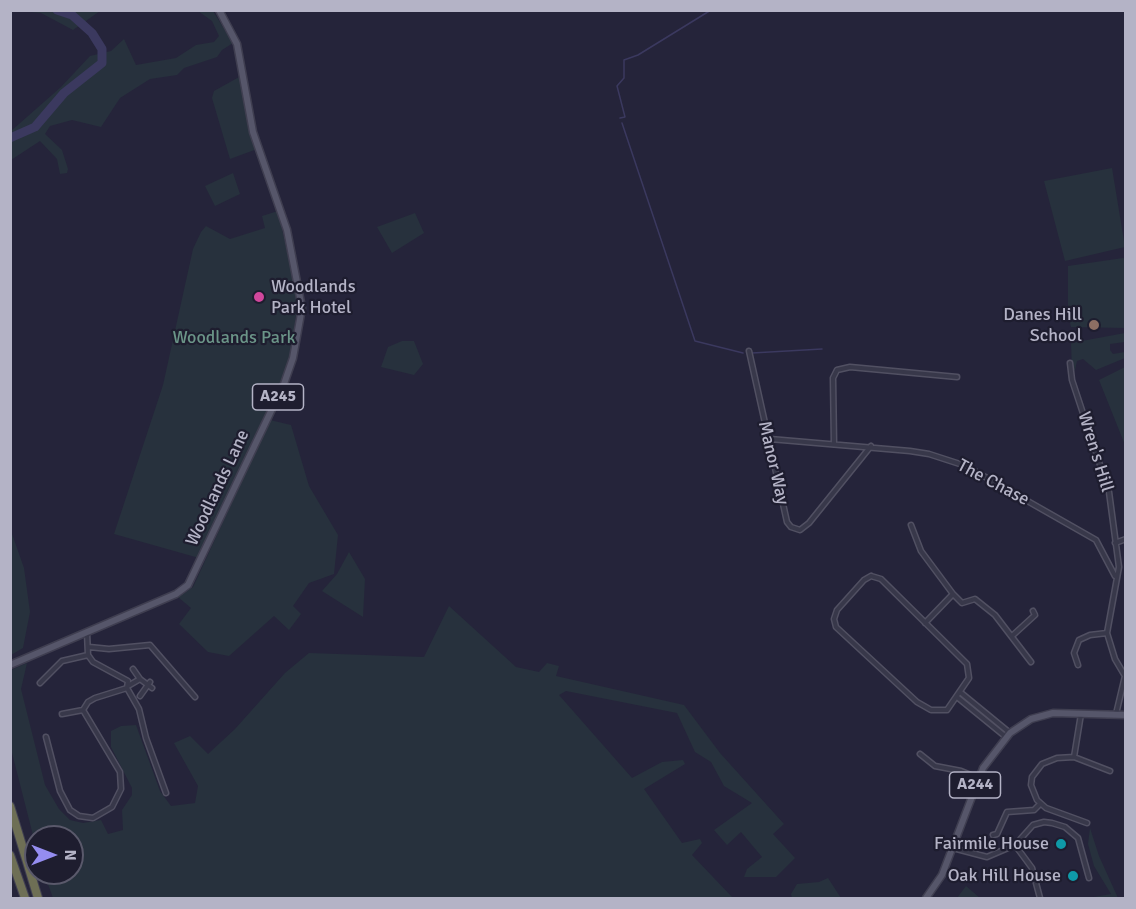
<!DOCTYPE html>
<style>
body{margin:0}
#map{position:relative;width:1136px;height:909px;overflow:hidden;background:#25243a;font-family:Signika,sans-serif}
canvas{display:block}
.frame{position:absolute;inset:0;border:12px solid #b4b3c6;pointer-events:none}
.north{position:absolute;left:24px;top:825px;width:60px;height:60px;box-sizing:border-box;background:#1e1d2f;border:2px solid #5a596b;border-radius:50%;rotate:90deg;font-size:16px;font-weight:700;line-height:24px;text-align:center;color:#b4b3c6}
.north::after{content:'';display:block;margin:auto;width:21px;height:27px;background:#958df0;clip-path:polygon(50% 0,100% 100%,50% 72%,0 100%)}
</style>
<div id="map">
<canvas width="1136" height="909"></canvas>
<div class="frame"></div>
<div class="north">N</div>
</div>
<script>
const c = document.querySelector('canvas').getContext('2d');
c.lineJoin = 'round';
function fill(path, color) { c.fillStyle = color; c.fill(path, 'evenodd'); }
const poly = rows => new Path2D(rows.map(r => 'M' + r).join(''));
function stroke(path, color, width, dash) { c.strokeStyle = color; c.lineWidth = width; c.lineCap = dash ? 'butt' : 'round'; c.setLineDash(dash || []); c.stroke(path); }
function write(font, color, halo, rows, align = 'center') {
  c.font = font + ' Signika,sans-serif'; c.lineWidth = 4.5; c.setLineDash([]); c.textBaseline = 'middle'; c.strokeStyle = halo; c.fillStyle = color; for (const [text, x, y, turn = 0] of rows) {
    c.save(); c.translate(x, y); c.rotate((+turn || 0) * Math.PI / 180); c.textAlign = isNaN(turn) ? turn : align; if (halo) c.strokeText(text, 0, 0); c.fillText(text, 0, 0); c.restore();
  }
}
fill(poly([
 [11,10,100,10,100,11,73,30,41,13],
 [198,11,213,11,233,43,222,50,217,57,184,68,177,75,150,79,120,98,101,127,72,120,50,126,45,134,62,150,68,169,67,173,60,174,57,159,40,141,11,160,11,131,61,87,90,56,111,51,124,39,136,65,176,58,196,45,214,42,219,36,212,21],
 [241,76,257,149,230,159,212,98,214,91],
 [1112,168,1125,247,1065,261,1044,181],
 [233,173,240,194,215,206,205,186],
 [278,211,298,300,291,353,279,388,199,558,114,534,163,385,193,249,201,232,206,226,230,239,265,228,262,216],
 [415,213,424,233,392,253,377,227],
 [1123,258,1126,259,1125,328,1071,327,1068,314,1068,266],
 [1125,333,1125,342,1110,344,1110,350,1113,354,1125,352,1125,358,1096,370,1083,359,1077,361,1075,370,1072,371,1071,343],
 [402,341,414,341,423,364,414,375,381,367,388,347],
 [1125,367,1125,445,1099,380],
 [270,420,291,425,309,486,338,535,334,574,309,583,293,606,301,614,289,630,274,616,229,656,208,652,179,624,191,608,178,597,193,587],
 [11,531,24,568,30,612,23,648,11,655],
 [349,552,365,579,363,617,322,591,337,574],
 [449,606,516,667,539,672,547,663,559,666,556,676,684,705,720,753,784,824,773,834,795,858,776,877,744,877,747,869,762,857,741,832,727,845,714,830,752,803,724,786,711,762,695,752,677,713,566,691,559,695,632,778,662,762,683,760,685,764,644,789,682,843,700,839,702,843,692,855,733,898,53,898,44,873,72,873,72,837,36,837,36,847,11,749,11,670,27,663,21,689,45,785,59,809,70,820,83,823,101,820,108,834,123,830,122,810,132,795,132,788,111,747,111,731,121,726,136,725,160,791,171,806,195,803,198,786,174,743,190,736,208,754,235,729,285,673,309,653,424,657],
 [1090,828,1099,856,1118,898,1088,898,1111,894,1094,866,1088,844],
 [828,878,841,898,792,898,791,894,797,884,819,882],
 [966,886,980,898,957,898]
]), '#27313d');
stroke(poly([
 [620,118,625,117,617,86,624,78,624,60,638,55,711,10],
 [622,123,695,341,743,353],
 [752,353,822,349]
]), '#3b395f', 1.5);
stroke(poly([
 [10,138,35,127,64,93,102,63,102,49,92,33,72,15,57,10]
]), '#3b395f', 9);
const minor = poly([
 [749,351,787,522,791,527,800,530,809,523,871,446],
 [1070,363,1072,380,1109,492,1119,567,1107,633,1115,659,1125,676,1116,714],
 [770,439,910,451,929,454,966,466,1096,540,1115,576],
 [834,444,833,378,837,370,850,367,957,377],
 [911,525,921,551,953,594,925,623],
 [1115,543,1126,539],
 [871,576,881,579,967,664,969,678,947,710,931,710,917,702,836,627,834,619,837,610,864,580,871,576],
 [953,594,962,603,975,599,995,615,1031,662],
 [1012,636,1035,615,1033,611],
 [89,647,109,649,150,645,195,697],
 [1078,665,1074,653,1079,640,1090,635,1107,633],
 [140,679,152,688],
 [40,683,62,661,88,655],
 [128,686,140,679,133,669],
 [127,688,139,709,146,738,166,793],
 [960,692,1010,733],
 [140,696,150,682],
 [957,697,1006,737],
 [62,714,83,710],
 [1081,714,1074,757,1057,758,1042,764,1032,777,1031,785,1037,800,1046,808,1087,823],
 [46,737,60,791,70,810,79,816,93,818,112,807,121,789,120,772,83,710,88,702,95,698,127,688,128,681,93,662,88,655,87,633],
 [920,754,935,766,961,771,978,778],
 [1074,757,1110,771],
 [993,835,997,834,1007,812,1034,810,1040,804],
 [1015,845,1032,868,1040,898],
 [953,848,987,857,1015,845,1033,825,1044,822,1052,823,1065,827,1078,838,1089,878]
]);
const primary = poly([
 [10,665,176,594,188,585,284,384,293,358,302,308,287,230,253,132,237,44,219,10],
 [926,898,942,875,983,768,1010,733,1031,719,1053,713,1126,715]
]);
const motorway = poly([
 [10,806,38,898],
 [10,855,25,898]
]);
stroke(minor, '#515062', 7);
stroke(primary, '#3f3e50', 9);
stroke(motorway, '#414052', 10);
stroke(minor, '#38384a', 4);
stroke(primary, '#56566a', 6);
stroke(motorway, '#6e6f55', 8);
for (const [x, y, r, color] of [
 [259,297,6,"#d1479c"],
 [1094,325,6,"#8d6e63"],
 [1061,844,6,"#0f9aa8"],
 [1073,876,6,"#0f9aa8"]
]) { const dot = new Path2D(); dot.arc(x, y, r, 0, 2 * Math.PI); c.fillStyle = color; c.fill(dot); stroke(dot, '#1e1d2f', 2); }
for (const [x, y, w] of [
 [278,397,51],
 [975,785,51]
]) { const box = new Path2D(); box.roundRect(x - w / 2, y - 13, w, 26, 4.5); c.fillStyle = '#1e1d2f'; c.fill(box); stroke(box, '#b4b3c6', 1.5); }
write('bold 16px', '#b4b3c6', null, [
 ["A245",278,397],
 ["A244",975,785]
]);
write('18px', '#b4b3c6', '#1e1d2f', [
 ["Woodlands",271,287,"left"],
 ["Park Hotel",271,308,"left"],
 ["Danes Hill",1082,315],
 ["School",1082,336],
 ["Fairmile House",1049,844],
 ["Oak Hill House",1061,876]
], 'right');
write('18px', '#6b9588', '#1e1d2f', [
 ["Woodlands Park",234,338]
]);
write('18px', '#b4b3c6', '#1e1d2f', [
 ["Wren's Hill",1095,452,73],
 ["Manor Way",773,463,77],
 ["The Chase",993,483,28],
 ["Woodlands Lane",218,488,-65]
]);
</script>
